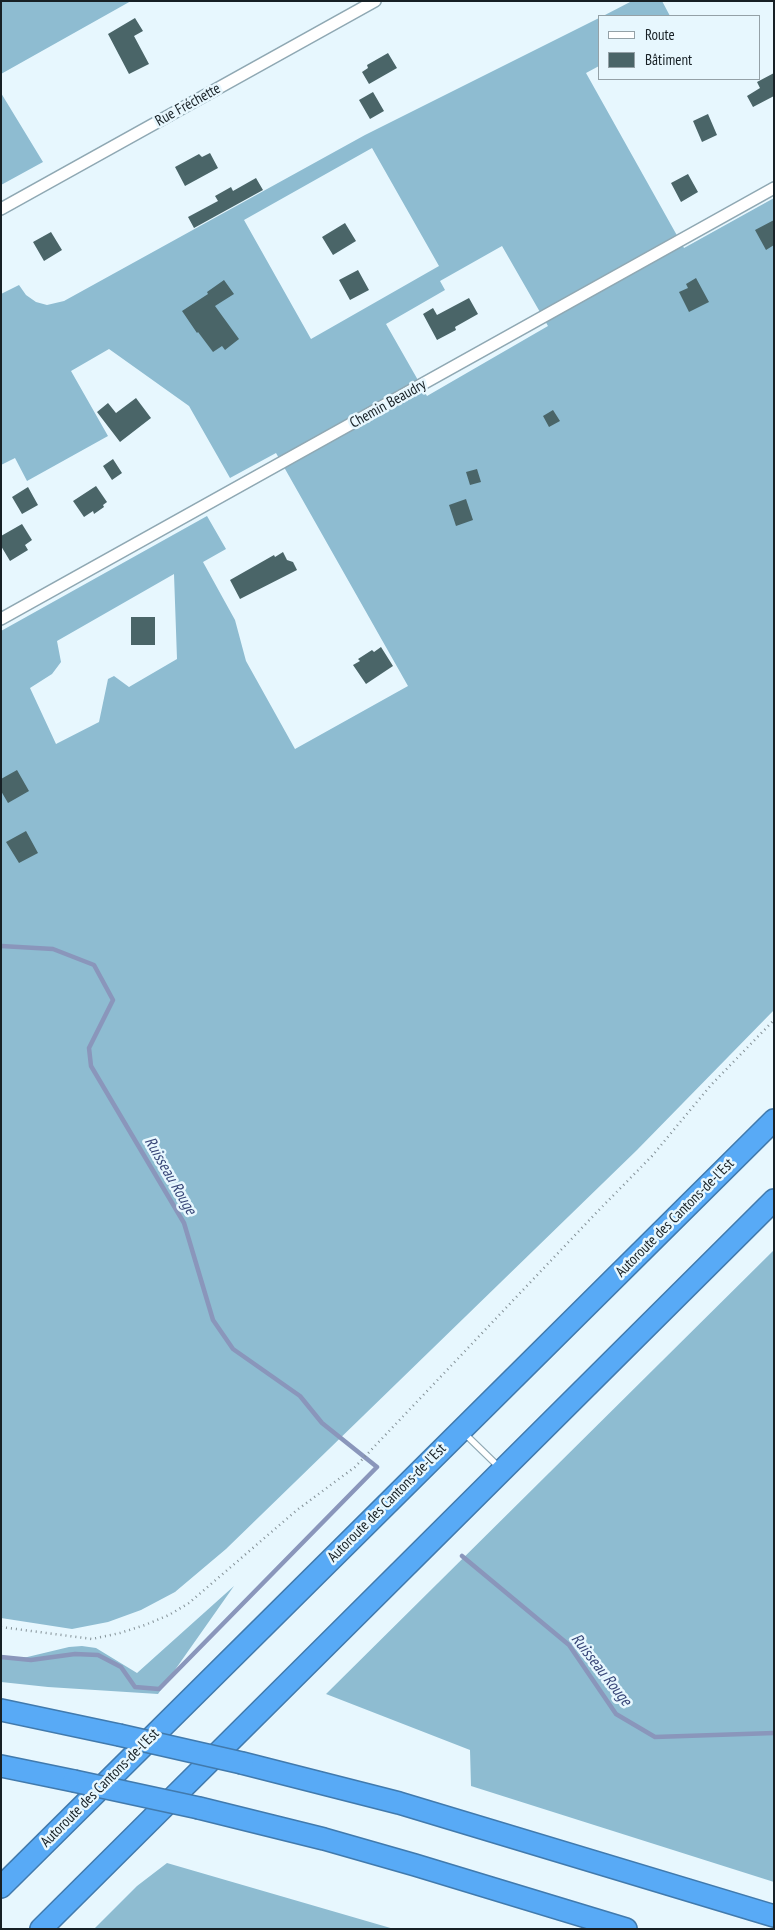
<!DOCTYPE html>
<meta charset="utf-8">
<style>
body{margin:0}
#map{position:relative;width:775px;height:1930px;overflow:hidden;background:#e7f7fe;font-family:"PT Sans Narrow",sans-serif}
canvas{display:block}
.frame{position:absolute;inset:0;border:2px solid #172025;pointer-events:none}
.legend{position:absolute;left:598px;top:15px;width:162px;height:65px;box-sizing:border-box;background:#e7f7fe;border:1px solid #94a1a7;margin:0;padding:6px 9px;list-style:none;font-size:15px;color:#172025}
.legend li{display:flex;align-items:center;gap:10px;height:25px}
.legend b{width:25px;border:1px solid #94a1a7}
</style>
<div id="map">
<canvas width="775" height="1930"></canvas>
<div class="frame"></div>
<ul class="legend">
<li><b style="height:6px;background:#fff"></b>Route</li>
<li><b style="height:14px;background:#4a6568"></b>Bâtiment</li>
</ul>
</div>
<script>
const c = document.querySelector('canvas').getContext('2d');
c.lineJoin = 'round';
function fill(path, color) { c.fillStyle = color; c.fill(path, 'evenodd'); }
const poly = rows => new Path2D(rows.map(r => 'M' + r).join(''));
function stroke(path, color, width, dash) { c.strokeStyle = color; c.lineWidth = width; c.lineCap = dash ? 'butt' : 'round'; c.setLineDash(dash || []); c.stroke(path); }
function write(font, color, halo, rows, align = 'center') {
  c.font = font + ' "PT Sans Narrow",sans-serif'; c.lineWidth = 5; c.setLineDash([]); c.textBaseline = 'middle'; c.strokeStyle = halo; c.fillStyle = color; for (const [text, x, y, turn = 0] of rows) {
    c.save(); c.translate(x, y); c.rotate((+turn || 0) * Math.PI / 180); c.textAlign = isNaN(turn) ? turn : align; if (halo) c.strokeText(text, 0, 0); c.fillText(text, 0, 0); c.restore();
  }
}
fill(poly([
 [1,1,131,1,1,74],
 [632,1,662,1,670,16,603,16],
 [599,18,599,66,586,73,684,248,774,198,774,1010,637,1150,226,1549,175,1592,141,1610,108,1622,72,1629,1,1618,1,631,207,516,226,549,203,562,235,620,246,661,295,749,408,686,276,453,230,478,189,406,109,349,71,371,108,436,27,481,15,458,1,465,1,294,19,285,26,295,36,302,47,305,64,301,365,135],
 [372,148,439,266,311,339,244,220],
 [502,246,548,326,427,396,386,324,445,290,440,281],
 [174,574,177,659,129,687,114,676,108,679,99,722,56,744,30,688,52,674,61,662,57,641],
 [1,93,43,162,1,185],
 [774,1250,774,1882,471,1786,470,1750,326,1694],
 [234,1586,158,1694,48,1687,1,1682,1,1656,19,1659,69,1647,82,1646,96,1648,137,1673],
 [167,1863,394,1929,94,1929,137,1886]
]), '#8ebcd1');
stroke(poly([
 [1,946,53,949,94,965,113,1000,89,1048,91,1066,184,1223,213,1320,233,1349,300,1396,322,1423,377,1467,159,1689,135,1687,121,1667,98,1655,75,1654,31,1660,1,1657],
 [462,1556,569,1645,616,1714,655,1737,774,1733]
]), '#8a96bb', 4.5);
fill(poly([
 [135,18,143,31,134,36,149,64,129,74,108,34],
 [388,53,397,68,369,84,362,72,368,68,367,65],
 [774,73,774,96,753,107,747,96,760,88,757,82],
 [373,92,384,111,370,119,359,100],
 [708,114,717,135,702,142,693,121],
 [210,153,218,168,185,186,175,167,199,154,202,157],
 [688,174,698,192,681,202,671,183],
 [256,178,263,190,194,228,188,217,218,201,215,196,231,187,233,191],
 [774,220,774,245,766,250,755,230],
 [345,223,356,241,333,255,322,237],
 [51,232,62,250,44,261,33,242],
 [358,270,369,290,350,300,339,280],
 [696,278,709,302,689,312,679,292,688,288,686,284],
 [224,280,234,294,215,306,239,339,225,350,222,346,213,352,198,332,197,333,182,311,208,294,207,292],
 [469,298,478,314,455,327,456,330,437,340,423,314,433,308,437,315],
 [136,398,151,418,120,442,97,412,108,403,116,413],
 [553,410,560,421,549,427,543,416],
 [113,459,122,473,112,480,103,466],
 [477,469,481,482,470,485,466,472],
 [96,486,107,502,103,505,104,507,94,514,93,511,84,517,73,501],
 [28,487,38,505,22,514,12,497],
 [466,499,473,520,456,526,449,505],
 [22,524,32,540,25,545,28,550,10,561,1,546,1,536],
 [283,552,287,560,293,562,297,570,240,599,230,580,274,555,275,557],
 [131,617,155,617,155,645,131,645],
 [381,647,393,666,366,684,353,665,360,661,358,659,372,650,374,652],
 [17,770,29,791,8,803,1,791,1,779],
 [26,831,38,853,19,863,6,842]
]), '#4a6568');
const lane = poly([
 [464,1433,499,1467]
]);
const street = poly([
 [1,209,375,1],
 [1,619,774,188]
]);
const highway = poly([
 [1,1710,119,1735],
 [242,1763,399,1803,774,1916],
 [1,1766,74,1781],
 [199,1808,324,1839,415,1865,626,1929],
 [1,1887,774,1120],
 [41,1929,774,1200]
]);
stroke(lane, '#8fa8b3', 8);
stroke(street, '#8fa8b3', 14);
stroke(highway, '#417aad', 24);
stroke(poly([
 [1,1627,92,1639,120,1633,145,1625,169,1615,189,1603,297,1510,355,1467,597,1212,652,1156,711,1085,774,1020]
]), '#839096', 2.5, [1, 4]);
stroke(lane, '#fff', 5.5);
stroke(street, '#fff', 11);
stroke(highway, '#58aaf6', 21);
const highwayBridge = poly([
 [119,1735,242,1763],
 [74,1781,199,1808]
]);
stroke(highwayBridge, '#417aad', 24, []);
stroke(highwayBridge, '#58aaf6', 21);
write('15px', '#172025', '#e7f7fe', [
 ["Rue Fréchette",188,105,-29],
 ["Chemin Beaudry",388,404,-29],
 ["Autoroute des Cantons-de-l'Est",675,1218,-45],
 ["Autoroute des Cantons-de-l'Est",387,1503,-45],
 ["Autoroute des Cantons-de-l'Est",100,1788,-45]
]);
write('italic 16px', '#384678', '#e7f7fe', [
 ["Ruisseau Rouge",170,1176,60],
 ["Ruisseau Rouge",601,1670,52]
]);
</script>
